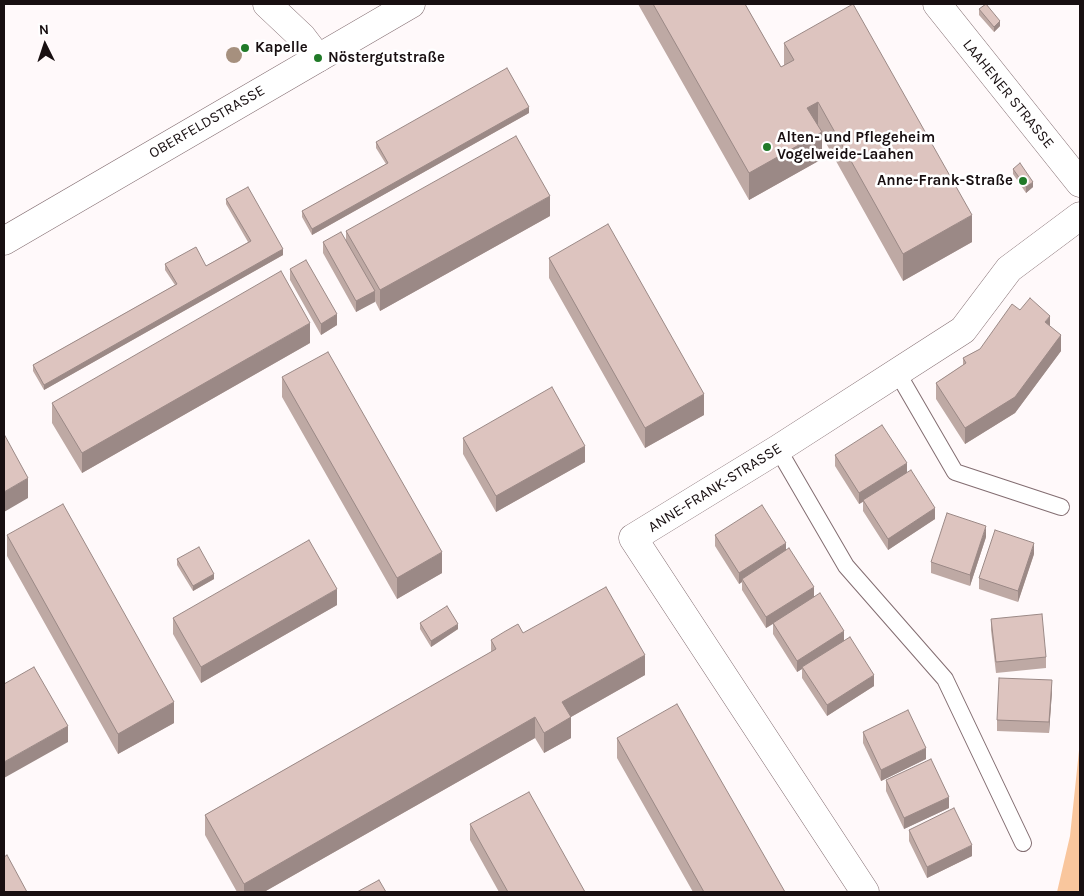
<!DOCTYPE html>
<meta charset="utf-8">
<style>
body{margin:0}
#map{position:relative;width:1084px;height:896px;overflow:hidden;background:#fff9fa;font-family:Karla,sans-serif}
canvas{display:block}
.frame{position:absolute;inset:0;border:5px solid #180f11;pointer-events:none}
.north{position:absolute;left:20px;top:20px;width:50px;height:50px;-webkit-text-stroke:4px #fff;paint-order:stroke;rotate:356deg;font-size:14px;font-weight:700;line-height:20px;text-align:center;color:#180f11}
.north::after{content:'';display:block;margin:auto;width:18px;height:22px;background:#180f11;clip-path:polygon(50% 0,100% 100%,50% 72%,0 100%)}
</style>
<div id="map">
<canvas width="1084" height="896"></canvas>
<div class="frame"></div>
<div class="north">N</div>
</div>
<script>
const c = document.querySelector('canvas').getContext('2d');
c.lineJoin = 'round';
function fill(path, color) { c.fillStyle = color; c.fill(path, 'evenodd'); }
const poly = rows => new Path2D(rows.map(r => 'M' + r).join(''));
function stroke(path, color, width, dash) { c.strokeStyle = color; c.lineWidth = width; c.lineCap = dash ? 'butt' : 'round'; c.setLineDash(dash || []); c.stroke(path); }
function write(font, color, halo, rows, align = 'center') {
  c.font = font + ' Karla,sans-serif'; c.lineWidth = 5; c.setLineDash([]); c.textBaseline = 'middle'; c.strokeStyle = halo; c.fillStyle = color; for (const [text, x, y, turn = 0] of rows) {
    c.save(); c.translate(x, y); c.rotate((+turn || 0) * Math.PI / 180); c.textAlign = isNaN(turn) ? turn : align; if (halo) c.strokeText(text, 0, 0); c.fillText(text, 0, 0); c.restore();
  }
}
fill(poly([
 [1080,741,1080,892,1057,892,1070,836]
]), '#f9c69d');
const lane = poly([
 [897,372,955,472,1061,507],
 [778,449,846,566,945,679,1023,843]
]);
const street = poly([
 [267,4,302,37,318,58],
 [865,892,633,538,778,449,963,330,1009,269,1080,216]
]);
const secondary = poly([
 [937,4,1080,183],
 [4,241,411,4]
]);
stroke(lane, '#836d71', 18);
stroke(street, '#836d71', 29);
stroke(secondary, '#836d71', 29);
stroke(lane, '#fff', 16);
stroke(street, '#fff', 28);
stroke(secondary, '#fff', 28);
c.fillStyle = '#a6907e';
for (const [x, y] of [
 [234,55]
]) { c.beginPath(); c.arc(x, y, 8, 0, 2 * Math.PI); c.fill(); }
fill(poly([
 [638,4,745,4,781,67,784,65,784,43,972,242,903,281,822,136,822,159,749,200],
 [979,9,1000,26,994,32,979,15],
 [529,113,312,235,302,217,302,211,386,164,376,148,376,142],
 [1013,169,1033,187,1026,193,1013,174],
 [226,199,283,255,44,390,33,371,33,365,175,285,165,270,165,264,206,266,248,242,226,204],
 [550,216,380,311,375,301,356,312,323,253,323,242,346,240,346,231],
 [549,258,704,415,645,448,549,278],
 [290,269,337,325,321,335,290,280],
 [1020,310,1050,326,1061,351,1015,413,965,444,936,399,936,383,963,365,963,358,980,349],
 [310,343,82,473,52,423,52,403],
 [282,377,442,573,397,599,282,397],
 [463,438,585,462,496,512,463,454],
 [835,455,907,473,935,519,888,550,863,511,863,502,859,504,835,466],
 [7,535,174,723,118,754,7,556],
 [715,535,786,550,814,597,844,640,874,686,827,716,802,678,802,669,797,672,773,634,773,624,766,628,742,590,742,582,739,584,715,546],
 [986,537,970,586,931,573,931,562],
 [1034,554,1018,602,979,589,979,578],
 [177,559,214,579,193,591,177,565],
 [337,605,201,683,173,634,173,618],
 [991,619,1046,657,1046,668,996,673,991,630],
 [420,623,458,629,431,647,420,629],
 [491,640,645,675,571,717,571,738,544,753,535,738,264,892,237,892,205,835,205,815,491,652],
 [1052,691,1049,733,997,731,997,720],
 [863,732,926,759,881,781,863,743],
 [617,738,785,892,693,892,617,758],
 [886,780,949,808,904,829,886,791],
 [470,824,585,892,499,892,470,840],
 [909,830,972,856,927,878,909,841]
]), '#bea9a4');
fill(poly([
 [1000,21,1000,26,994,32,994,27],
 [818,102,818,129,807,108],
 [529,107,529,113,312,235,312,229],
 [822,132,822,159,749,200,749,173],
 [1033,182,1033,187,1026,193,1026,187],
 [550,196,550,216,380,311,380,290],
 [972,215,972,242,903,281,903,254],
 [283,249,283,255,44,390,44,385],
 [375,291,375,302,356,312,356,301],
 [337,314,337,325,321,335,321,324],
 [1050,316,1050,332,1045,322],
 [310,323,310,343,82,473,82,453],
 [1061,335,1061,351,1015,413,965,444,965,428],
 [704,394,704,415,645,448,645,428],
 [585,446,585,462,496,512,496,496],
 [907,463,907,474,859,504,859,493],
 [28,478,28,498,4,512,4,492],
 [935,508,935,519,888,550,888,539],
 [986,526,986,537,970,586,970,575],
 [786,543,786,554,742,579,742,582,739,584,739,573],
 [1034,543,1034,554,1018,602,1018,591],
 [442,552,442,573,397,599,397,578],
 [214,574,214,579,193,591,193,586],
 [814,587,814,598,766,628,766,617],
 [337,589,337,605,201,683,201,667],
 [458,624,458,629,431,647,431,641],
 [844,631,844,642,802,667,802,669,797,672,797,661],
 [645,655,645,675,562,722,562,702],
 [874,675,874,686,827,716,827,705],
 [1052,680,1052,691,1049,733,1049,722],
 [174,702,174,723,118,754,118,734],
 [535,717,535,738,264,892,244,892,244,884],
 [571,717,571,738,544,753,544,733],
 [68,726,68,742,4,778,4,762],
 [926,748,926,759,881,781,881,770],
 [949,797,949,808,904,829,904,818],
 [972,845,972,856,927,878,927,867]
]), '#9b8986');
const building = poly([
 [653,4,745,4,781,67,794,60,784,43,853,4,972,215,903,254,818,102,807,108,822,132,749,173,653,4],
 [986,4,1000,21,994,27,979,9,986,4],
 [507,68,529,107,312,229,302,211,388,163,376,142,507,68],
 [516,136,550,196,380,290,346,231,516,136],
 [1020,163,1033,182,1026,187,1013,169,1020,163],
 [248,187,283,249,44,385,33,365,177,284,165,264,196,247,206,266,251,241,226,199,248,187],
 [608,224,704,394,645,428,549,258,608,224],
 [341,232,375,291,356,301,323,242,341,232],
 [306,260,337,314,321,324,290,269,306,260],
 [281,271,310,323,82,453,52,403,281,271],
 [1030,298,1050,316,1045,322,1061,335,1015,397,965,428,936,383,966,363,963,358,980,349,1012,304,1020,310,1030,298],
 [328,352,442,552,397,578,282,377,328,352],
 [552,387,585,446,496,496,463,438,552,387],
 [882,425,907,463,859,493,835,455,882,425],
 [4,434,28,478,4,492,4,434],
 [911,470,935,508,888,539,863,500,911,470],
 [63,504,174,702,118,734,7,535,63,504],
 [762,505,786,543,739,573,715,535,762,505],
 [947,513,986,526,970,575,931,562,947,513],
 [995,530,1034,543,1018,591,979,578,995,530],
 [309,540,337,589,201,667,173,618,309,540],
 [199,547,214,574,193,586,177,559,199,547],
 [789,548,814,587,766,617,742,579,789,548],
 [606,587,645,655,562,702,571,717,544,733,535,717,244,884,205,815,496,649,491,640,504,632,518,624,523,633,606,587],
 [820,593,844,631,797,661,773,623,820,593],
 [447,606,458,624,431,641,420,623,447,606],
 [1042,614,1046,657,996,662,991,619,1042,614],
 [850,637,874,675,827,705,802,667,850,637],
 [34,667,68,726,4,762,4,684,34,667],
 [999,678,1052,680,1049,722,997,720,999,678],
 [677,704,785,892,704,892,617,738,677,704],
 [908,710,926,748,881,770,863,732,908,710],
 [931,759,949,797,904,818,886,780,931,759],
 [529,792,585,892,508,892,470,824,529,792],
 [954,808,972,845,927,867,909,830,954,808],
 [7,855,27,892,4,892,4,857,7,855],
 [379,880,386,892,357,892,379,880]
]);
fill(building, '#ddc4bf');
stroke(building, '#9b8986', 1);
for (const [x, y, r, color] of [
 [245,48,5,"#207a28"],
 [318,58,5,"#207a28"],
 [767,147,5,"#207a28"],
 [1023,181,5,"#207a28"]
]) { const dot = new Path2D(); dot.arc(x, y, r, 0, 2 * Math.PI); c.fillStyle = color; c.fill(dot); stroke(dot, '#fff', 2); }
write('bold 15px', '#180f11', '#fff', [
 ["Kapelle",255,48],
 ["Nöstergutstraße",328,58],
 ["Alten- und Pflegeheim",777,138],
 ["Vogelweide-Laahen",777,155],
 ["Anne-Frank-Straße",1013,181,"right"]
], 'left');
write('15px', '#180f11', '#fff', [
 ["LAAHENER STRASSE",1008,94,51],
 ["OBERFELDSTRASSE",207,122,-30],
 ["ANNE-FRANK-STRASSE",715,488,-32]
]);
</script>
